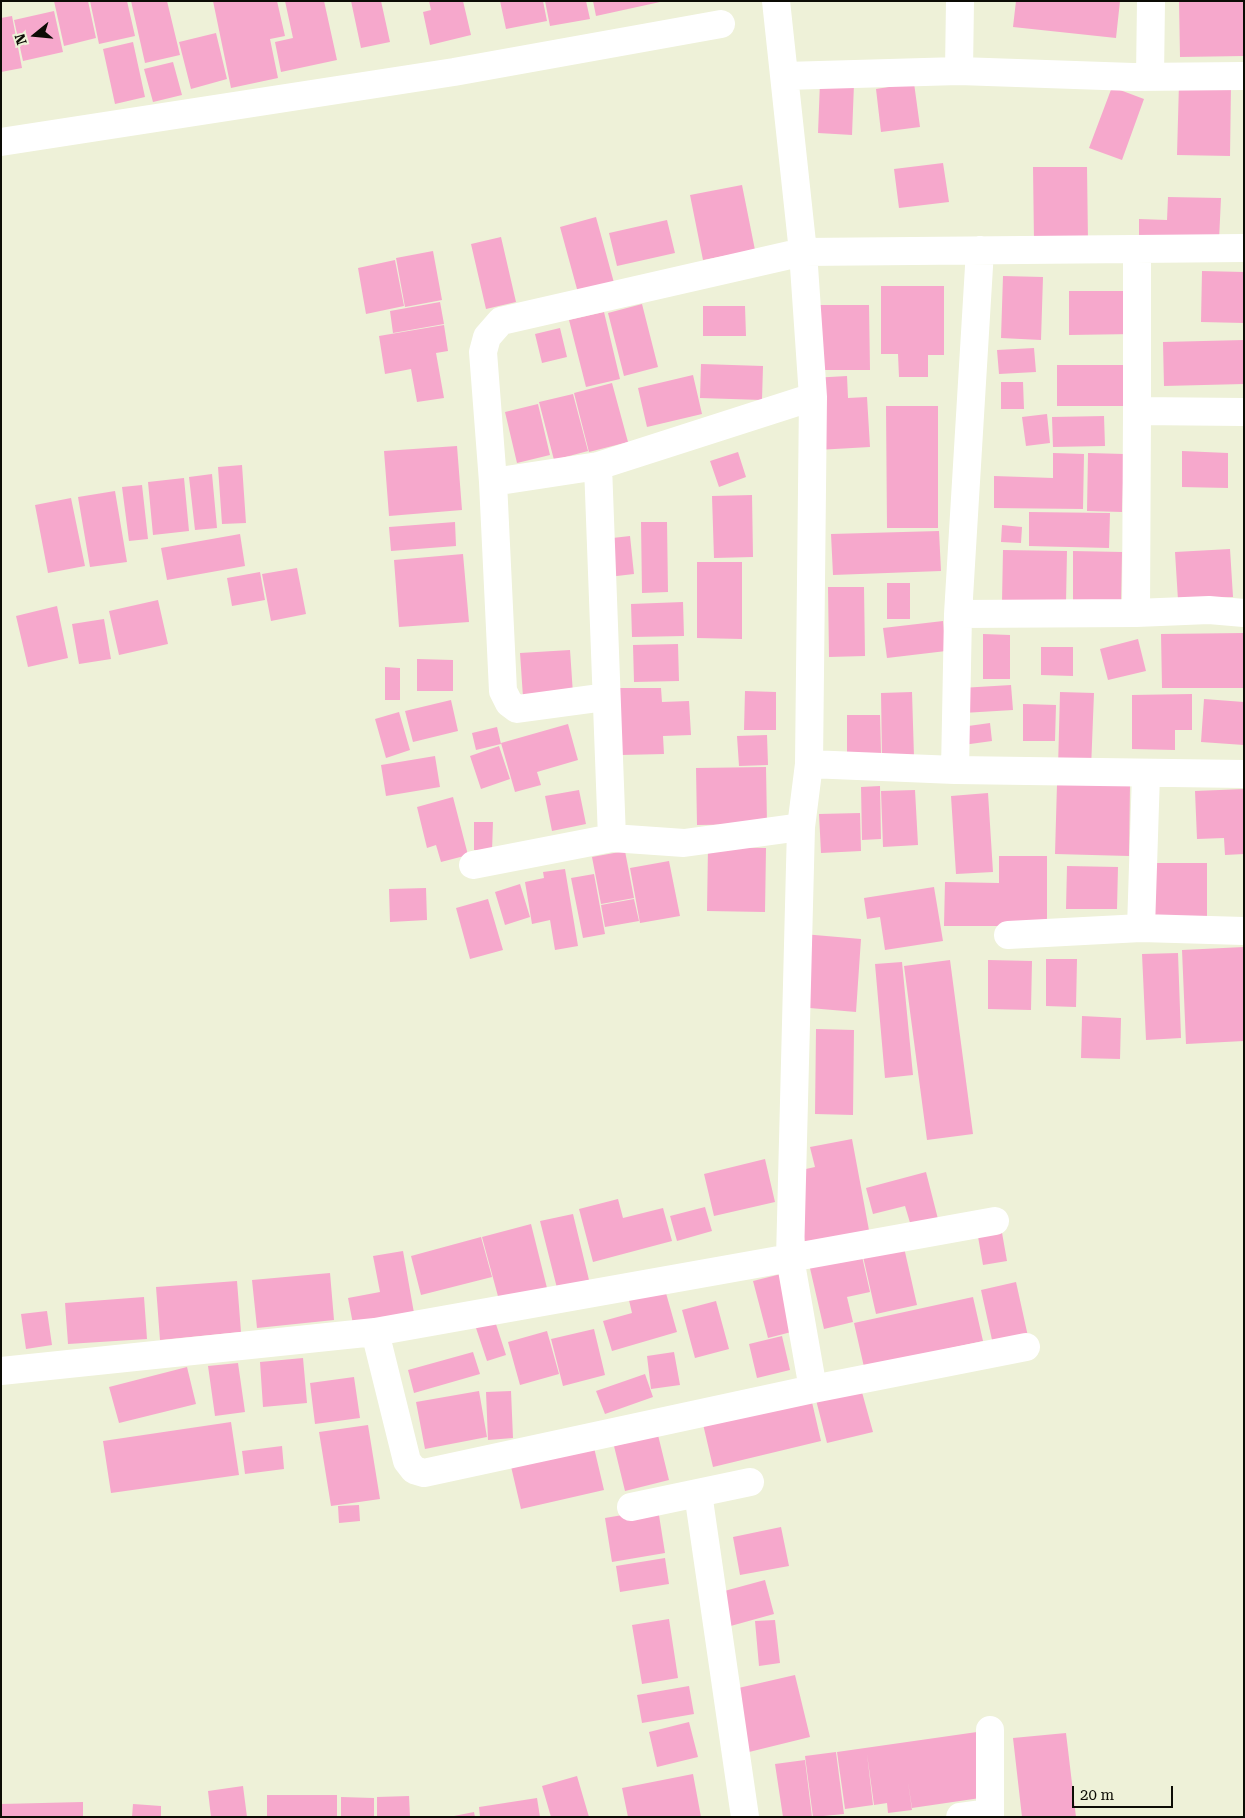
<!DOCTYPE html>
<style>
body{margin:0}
#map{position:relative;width:1245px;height:1818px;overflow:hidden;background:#eef1d8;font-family:"Roboto Serif",serif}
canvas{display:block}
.frame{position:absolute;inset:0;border:2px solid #0c0c05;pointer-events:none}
.north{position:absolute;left:10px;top:10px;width:50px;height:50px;-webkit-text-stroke:4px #eef1d8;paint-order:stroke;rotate:253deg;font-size:14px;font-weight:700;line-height:20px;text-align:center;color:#0c0c05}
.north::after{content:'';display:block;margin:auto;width:18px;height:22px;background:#0c0c05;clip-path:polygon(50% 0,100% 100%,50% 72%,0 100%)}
.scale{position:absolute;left:1072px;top:1786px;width:101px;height:22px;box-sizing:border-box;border:2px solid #0c0c05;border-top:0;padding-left:6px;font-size:15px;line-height:18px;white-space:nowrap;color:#0c0c05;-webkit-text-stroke:4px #eef1d8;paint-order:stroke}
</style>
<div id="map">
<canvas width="1245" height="1818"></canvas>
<div class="frame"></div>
<div class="north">N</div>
<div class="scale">20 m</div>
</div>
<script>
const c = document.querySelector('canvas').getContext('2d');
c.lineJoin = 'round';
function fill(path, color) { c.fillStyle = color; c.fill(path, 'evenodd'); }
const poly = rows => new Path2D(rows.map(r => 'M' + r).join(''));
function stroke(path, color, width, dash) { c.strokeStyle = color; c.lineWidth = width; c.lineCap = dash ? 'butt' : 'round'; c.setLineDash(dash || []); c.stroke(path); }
fill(poly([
 [54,1,88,1,96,38,64,46],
 [90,1,127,1,135,36,99,44],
 [131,1,167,1,180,55,145,63],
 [213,1,277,1,285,36,270,39,278,78,231,88],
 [285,1,324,1,337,60,281,72,275,42,293,38],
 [351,1,381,1,390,42,361,48],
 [429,1,463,1,471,35,430,45,423,12,431,10],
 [500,1,543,1,547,21,506,29],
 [545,1,586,1,590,19,550,26],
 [593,1,660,1,660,2,596,16],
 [1016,1,1120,1,1116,38,1013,27],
 [1179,1,1244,1,1244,56,1180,57],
 [54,11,63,52,23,61,14,20],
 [12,16,22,68,1,72,1,18],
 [216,33,227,79,191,89,179,42],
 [133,42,145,97,115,104,103,49],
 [173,62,182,95,153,102,144,69],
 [820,82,854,84,852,135,818,133],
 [914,83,920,127,881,132,876,89],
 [1179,83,1231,84,1230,156,1177,155],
 [1112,87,1144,99,1122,160,1089,148],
 [943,163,949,202,899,208,894,169],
 [1033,167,1087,167,1088,242,1034,242],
 [742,185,755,250,703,260,690,195],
 [1168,197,1221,198,1219,240,1139,238,1139,219,1167,220],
 [596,217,616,290,580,300,560,227],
 [667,220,675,253,617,266,609,233],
 [501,237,516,302,486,309,471,244],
 [433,251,442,300,405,307,396,258],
 [395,260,404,306,366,314,358,268],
 [1202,271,1244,272,1244,323,1201,322],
 [1003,276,1043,277,1041,340,1001,338],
 [881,286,944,286,944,355,928,355,928,377,899,377,898,354,881,354],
 [1069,291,1135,291,1134,334,1069,335],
 [440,302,444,324,393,333,390,311],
 [642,304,658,367,624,376,608,313],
 [813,305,869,305,870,370,814,370],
 [703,306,745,306,746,336,703,336],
 [604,312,620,379,586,387,569,320],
 [444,325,448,351,436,353,444,398,417,402,411,369,385,374,379,336],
 [560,328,567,357,542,363,535,334],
 [1244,340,1244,384,1164,386,1163,342],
 [1034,348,1036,372,999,374,997,350],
 [701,364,763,366,762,400,700,398],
 [1057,365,1124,365,1124,406,1057,406],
 [693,375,702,414,647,427,638,388],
 [847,376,848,398,867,397,870,447,817,450,812,378],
 [1001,382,1023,382,1024,409,1001,409],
 [612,383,628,442,589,452,574,393],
 [573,394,588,451,554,460,539,402],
 [538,404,550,455,517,463,505,412],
 [886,406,938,406,938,528,887,528],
 [1047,414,1050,443,1026,446,1022,417],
 [1104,416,1105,446,1053,447,1052,417],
 [457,446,462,510,389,516,384,451],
 [1182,451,1228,453,1228,488,1182,487],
 [738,452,746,477,719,487,710,461],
 [1053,453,1084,454,1083,509,994,508,994,476,1053,478],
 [1088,453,1124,454,1122,512,1087,511],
 [242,465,246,523,222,524,218,467],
 [212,474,217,528,195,530,189,477],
 [184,478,189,531,153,535,148,482],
 [142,485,148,539,129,541,122,487],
 [115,491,127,562,90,567,78,497],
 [752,495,753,557,714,558,712,496],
 [71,498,85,566,48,573,35,505],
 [1029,512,1110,513,1109,548,1029,546],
 [455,522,456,546,391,551,389,527],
 [641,522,667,522,668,592,642,593],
 [1002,525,1022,527,1021,543,1001,542],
 [939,531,941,571,833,575,831,534],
 [240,534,245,566,167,580,161,548],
 [630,536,634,574,608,577,604,539],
 [1230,549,1233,597,1178,600,1175,552],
 [1003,550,1067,551,1066,603,1002,602],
 [1073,551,1122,552,1121,602,1073,600],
 [463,554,469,622,399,627,394,560],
 [697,562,742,562,742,639,697,638],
 [297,568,306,614,271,621,262,574],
 [260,572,265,600,232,606,227,578],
 [887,583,910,583,910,619,887,619],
 [828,587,864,587,865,656,829,657],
 [158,600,168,644,119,655,109,611],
 [683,602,684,636,632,637,631,604],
 [57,606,68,658,28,667,16,616],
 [104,619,111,659,79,664,72,624],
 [943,621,946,651,887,658,883,628],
 [1244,633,1244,688,1162,688,1161,634],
 [983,634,1010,635,1010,679,983,679],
 [1138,639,1146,671,1108,680,1100,649],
 [678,644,679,681,634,682,633,645],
 [1041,647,1073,647,1073,676,1041,675],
 [570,650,573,694,523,697,520,653],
 [417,659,453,660,453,691,417,691],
 [385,667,400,668,400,700,385,700],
 [1011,685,1013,710,963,713,961,688],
 [619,688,661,688,662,702,689,701,691,735,663,736,664,754,621,755],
 [745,691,776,692,776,730,744,730],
 [912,692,914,757,882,758,881,693],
 [1060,692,1094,693,1091,769,1058,768],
 [1192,694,1192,730,1175,730,1175,750,1132,749,1132,695],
 [1204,699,1244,702,1244,745,1201,742],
 [451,700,458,731,413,742,405,711],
 [1023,704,1056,705,1055,741,1023,741],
 [399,712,410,750,386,758,375,719],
 [847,715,880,715,881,753,847,754],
 [990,723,992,741,963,745,961,727],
 [568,724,578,760,537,772,541,785,515,792,501,743],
 [497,727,501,744,476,750,472,733],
 [767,735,768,765,739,766,737,736],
 [499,746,510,779,481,789,470,756],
 [435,756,440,787,386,796,381,765],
 [766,767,767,824,697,825,696,768],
 [1057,784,1130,785,1129,856,1055,854],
 [880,786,881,839,862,840,861,787],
 [1244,789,1244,854,1225,855,1224,838,1197,839,1195,791],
 [579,790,586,824,552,831,545,796],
 [915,790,918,845,883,847,881,791],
 [988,793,993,872,956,874,951,796],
 [453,797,468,855,441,862,436,845,427,848,417,807],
 [860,813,861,851,821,853,819,814],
 [474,822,493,822,492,851,474,850],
 [708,847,766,848,765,912,707,911],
 [625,851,634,898,601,904,592,857],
 [999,856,1047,856,1047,926,944,926,945,882,999,883],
 [669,861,680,916,640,923,630,868],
 [1151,863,1207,863,1207,918,1151,918],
 [1067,866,1118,867,1117,909,1066,909],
 [565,869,578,946,555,950,550,920,532,924,525,882,544,878,543,872],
 [594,874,605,934,583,938,571,878],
 [520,884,530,917,505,925,495,892],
 [934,887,943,941,885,950,880,917,867,919,864,898],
 [426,888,427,920,390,922,389,889],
 [488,899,503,950,470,959,456,908],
 [634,899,639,921,605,927,601,905],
 [803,934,861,939,856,1012,798,1007],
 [1244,947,1244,1041,1186,1044,1182,950],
 [1178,953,1181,1038,1146,1040,1142,954],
 [1046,959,1077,959,1076,1007,1046,1006],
 [950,960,973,1134,927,1140,904,966],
 [988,960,1032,961,1031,1010,988,1009],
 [902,962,913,1075,885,1078,875,964],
 [1082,1016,1121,1018,1120,1059,1081,1058],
 [816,1029,854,1030,853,1115,815,1114],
 [852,1139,871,1241,807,1253,792,1172,815,1167,810,1147],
 [765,1159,775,1202,714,1216,704,1174],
 [926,1172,938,1219,911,1226,905,1206,873,1214,866,1188],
 [618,1199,623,1218,663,1208,672,1241,593,1262,579,1209],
 [705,1207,712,1231,677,1241,670,1216],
 [573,1214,589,1280,557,1288,540,1221],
 [531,1224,547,1288,499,1300,482,1237],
 [1001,1227,1007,1261,983,1265,977,1231],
 [481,1237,492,1277,421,1295,411,1256],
 [903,1243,917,1305,876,1314,862,1252],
 [403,1251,414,1313,353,1324,348,1298,380,1292,373,1256],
 [861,1252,870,1292,847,1297,853,1322,824,1329,809,1264],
 [330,1273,334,1320,257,1328,252,1280],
 [785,1273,799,1330,768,1338,753,1281],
 [237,1281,241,1332,160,1340,156,1287],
 [1016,1282,1029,1341,994,1349,981,1290],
 [664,1286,677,1332,612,1351,603,1321,632,1313,628,1296],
 [144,1297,147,1339,68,1344,65,1303],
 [973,1297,983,1341,864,1367,854,1323],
 [716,1301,729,1349,695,1358,682,1310],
 [47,1311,52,1345,26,1349,21,1314],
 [495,1321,506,1355,487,1361,476,1328],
 [594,1329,605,1375,563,1386,551,1339],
 [547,1331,559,1374,520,1385,508,1342],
 [782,1336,790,1370,757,1378,749,1344],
 [473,1352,480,1374,414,1393,408,1370],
 [674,1352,680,1385,651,1389,647,1356],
 [303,1358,307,1403,263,1407,260,1362],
 [238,1363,245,1412,215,1416,208,1366],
 [187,1367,196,1404,119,1423,109,1387],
 [645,1374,653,1397,605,1414,596,1391],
 [354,1377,360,1418,315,1424,310,1383],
 [860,1385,873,1432,827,1443,815,1396],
 [479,1391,487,1437,425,1449,416,1402],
 [511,1391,513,1438,488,1440,486,1392],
 [811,1398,821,1441,713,1467,703,1424],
 [231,1422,239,1475,111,1493,103,1441],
 [368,1425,380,1499,331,1506,319,1432],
 [658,1435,669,1480,625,1491,614,1446],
 [592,1439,604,1490,521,1509,509,1458],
 [282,1446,284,1469,245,1474,242,1451],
 [359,1505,360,1521,339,1523,338,1506],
 [658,1509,665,1553,612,1562,605,1518],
 [781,1527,789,1566,740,1575,733,1537],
 [665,1558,669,1584,620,1592,616,1566],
 [765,1580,774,1614,727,1627,717,1593],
 [669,1619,678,1678,642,1684,632,1625],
 [775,1620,780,1663,759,1666,755,1621],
 [795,1675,810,1737,749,1752,734,1689],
 [689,1686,694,1714,642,1723,637,1695],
 [689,1722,698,1757,657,1767,649,1732],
 [977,1732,987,1797,912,1808,908,1782,912,1810,888,1813,887,1803,874,1805,867,1754,873,1805,845,1809,837,1752],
 [1066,1733,1076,1817,1022,1817,1013,1738],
 [836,1752,844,1814,813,1817,805,1756],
 [805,1760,812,1817,783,1817,775,1764],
 [693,1774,701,1817,628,1817,622,1788],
 [577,1776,589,1817,551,1817,542,1786],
 [243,1786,247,1817,211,1817,208,1791],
 [267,1795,337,1795,337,1817,267,1817],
 [409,1796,410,1817,377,1817,377,1797],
 [341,1797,374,1798,374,1817,341,1817],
 [537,1798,540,1817,480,1817,479,1807],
 [83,1802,83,1817,2,1817,1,1804],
 [133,1804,161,1806,161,1817,132,1817],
 [474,1812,475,1817,454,1817,454,1816]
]), '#f6a8cc');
stroke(poly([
 [959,71,960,1],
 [785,76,959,71,1133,77,1244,76],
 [1150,77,1151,1],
 [1,142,454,72,721,24],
 [1137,249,1137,411,1244,412],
 [598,466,612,838,684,843,801,827],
 [493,482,483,352,487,337,501,321,803,252,1244,248],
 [1136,613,1137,411],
 [958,614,1136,613,1209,610,1244,613],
 [606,697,517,709,509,703,503,691,493,482,598,466,813,397],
 [809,764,955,770,1244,774],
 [955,770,958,614,980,250],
 [473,865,612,838],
 [1141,928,1146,774],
 [1008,935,1141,928,1244,931],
 [375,1332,407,1461,414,1470,424,1473,813,1389,790,1258,995,1221],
 [1,1371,375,1332,790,1258,801,827,809,764,813,397,803,252,776,1],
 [813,1389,1026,1347],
 [698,1493,745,1817],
 [631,1507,750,1482],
 [960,1817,990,1813],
 [990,1817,990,1730]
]), '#fff', 28);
</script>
